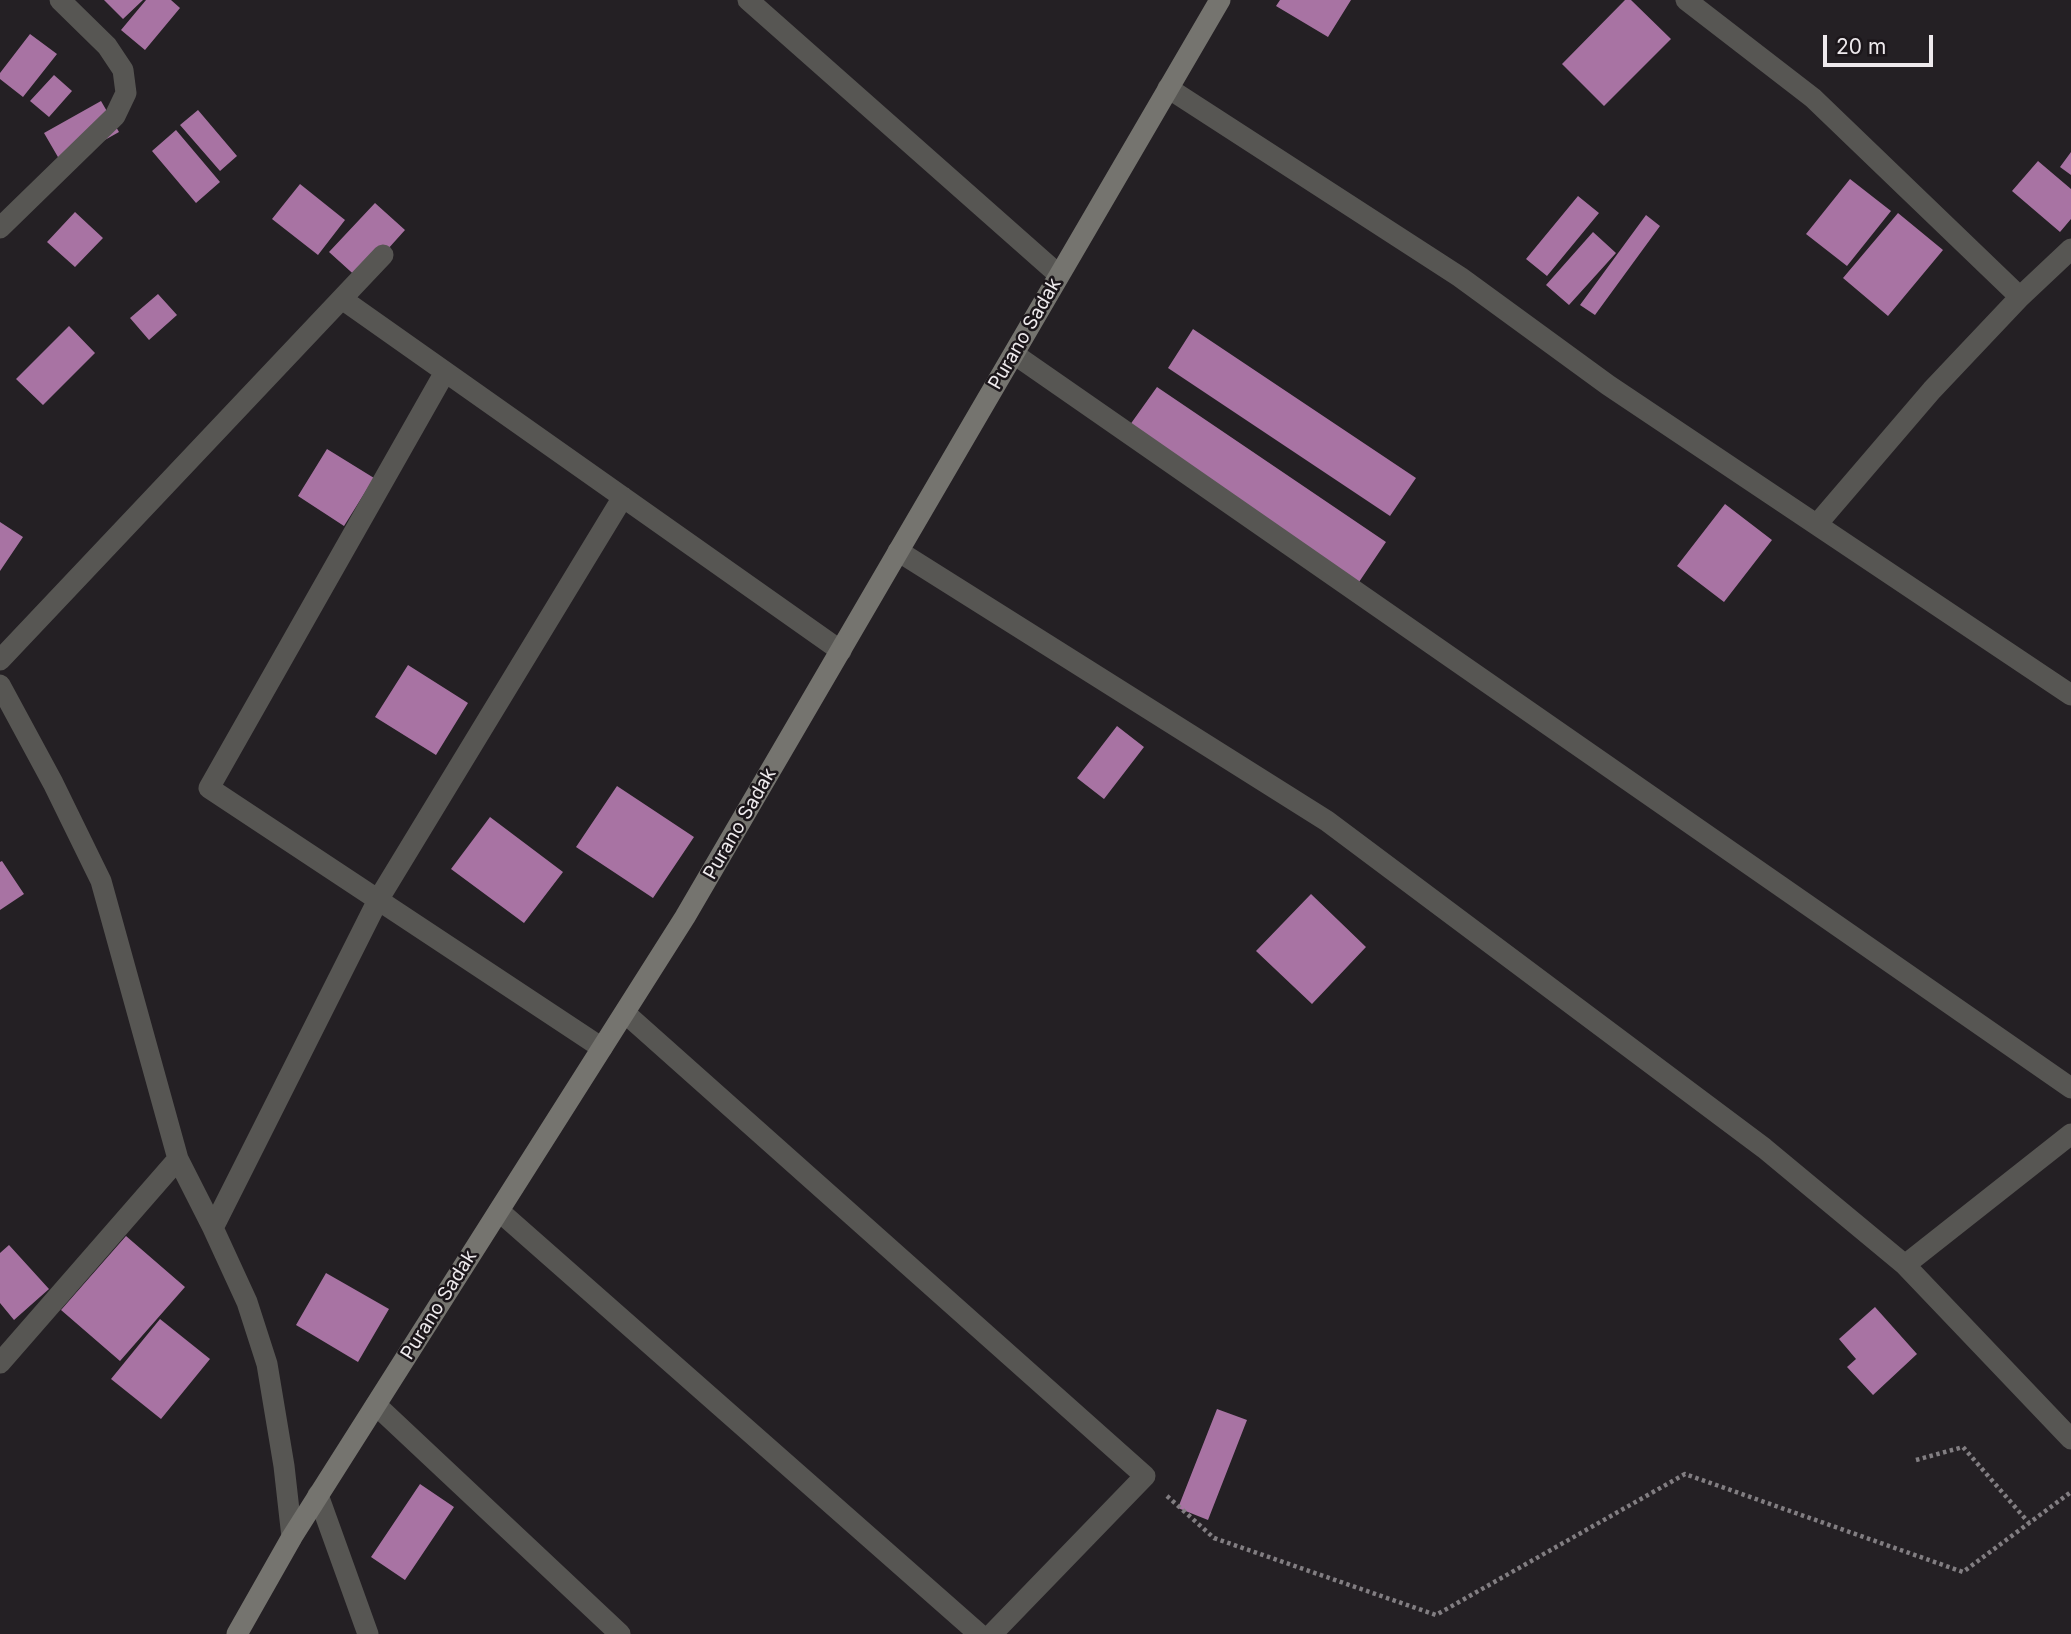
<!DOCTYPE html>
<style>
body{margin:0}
#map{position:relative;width:2071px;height:1634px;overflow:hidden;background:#242024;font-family:Inter,sans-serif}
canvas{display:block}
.scale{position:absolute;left:1823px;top:35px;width:110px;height:32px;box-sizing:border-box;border:4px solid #eeeaed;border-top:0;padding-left:9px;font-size:21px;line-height:24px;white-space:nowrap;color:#eeeaed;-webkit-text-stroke:5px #1b161a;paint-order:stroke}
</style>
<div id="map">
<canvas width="2071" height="1634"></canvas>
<div class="scale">20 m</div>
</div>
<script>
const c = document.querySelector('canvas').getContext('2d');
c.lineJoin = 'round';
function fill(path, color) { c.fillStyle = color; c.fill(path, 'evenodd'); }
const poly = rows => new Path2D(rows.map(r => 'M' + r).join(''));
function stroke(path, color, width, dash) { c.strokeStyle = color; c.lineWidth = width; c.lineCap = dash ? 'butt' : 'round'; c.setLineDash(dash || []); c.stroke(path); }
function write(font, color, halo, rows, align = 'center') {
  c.font = font + ' Inter,sans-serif'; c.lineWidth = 5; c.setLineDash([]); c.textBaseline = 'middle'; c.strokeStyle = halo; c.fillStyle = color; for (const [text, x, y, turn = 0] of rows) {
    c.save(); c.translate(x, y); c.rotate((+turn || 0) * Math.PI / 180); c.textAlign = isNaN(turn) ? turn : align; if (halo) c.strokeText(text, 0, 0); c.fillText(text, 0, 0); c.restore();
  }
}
fill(poly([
 [104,0,143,0,123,19],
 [146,0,171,0,180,8,145,50,121,30],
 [1280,0,1351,0,1328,37,1276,6],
 [1625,0,1631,0,1671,39,1604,106,1562,64],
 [30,34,57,54,23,97,0,79,0,73],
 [54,75,72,91,49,117,30,101],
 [101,101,119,132,62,164,44,133],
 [198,110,237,156,220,171,180,125],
 [176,130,220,182,196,203,152,151],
 [2071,152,2071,175,2060,167],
 [2038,161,2071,189,2071,219,2060,232,2012,191],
 [1850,179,1891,211,1847,266,1806,234],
 [300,184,345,220,318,255,272,219],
 [1578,196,1599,213,1547,276,1526,259],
 [375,203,405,230,360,280,329,252],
 [75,212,103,238,75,267,47,242],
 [1898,213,1943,250,1888,316,1843,278],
 [1646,215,1660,226,1595,315,1580,305],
 [1593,232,1616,253,1569,305,1546,285],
 [158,294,177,315,149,340,130,318],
 [69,326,95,353,43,405,16,379],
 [1193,329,1416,478,1390,516,1168,368],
 [1157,387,1386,542,1357,585,1127,429],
 [327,449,374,478,344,526,298,496],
 [1725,504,1772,540,1724,602,1677,566],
 [0,522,23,537,0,571],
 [408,665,468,703,436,755,375,717],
 [1117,726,1144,747,1104,799,1077,778],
 [617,786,694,837,653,898,576,847],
 [490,817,563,872,524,923,451,869],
 [2,861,24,894,0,910,0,862],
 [1311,894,1366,947,1312,1004,1256,951],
 [126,1236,185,1287,120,1361,61,1310],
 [9,1245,49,1289,14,1320,0,1303,0,1253],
 [326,1273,389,1309,358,1362,296,1325],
 [1875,1307,1917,1354,1873,1395,1847,1367,1856,1359,1839,1339],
 [160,1319,210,1359,161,1419,111,1379],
 [1217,1409,1247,1420,1208,1520,1178,1508],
 [420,1484,454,1507,405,1580,371,1557]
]), '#a873a3');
stroke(poly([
 [1916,1460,1963,1447,2029,1523],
 [1167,1496,1214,1538,1436,1615,1685,1474,1963,1572,2071,1492]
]), '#827e82', 4.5, [3.5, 3.5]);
stroke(poly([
 [748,0,1059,275],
 [1686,0,1813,98,2020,297],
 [1168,88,1460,277,1608,385,2071,695],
 [0,228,115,116,126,93,123,70,107,46,60,0],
 [342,299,841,651],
 [1014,354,2071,1088],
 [445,372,209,788,602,1048],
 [1818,523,1932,390,2020,297,2071,249],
 [898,551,1327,821,1764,1148,1905,1265,2071,1439],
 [0,660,383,255],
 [0,685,53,783,101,881,178,1159,213,1228,247,1302,267,1364,284,1466,292,1537],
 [625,1013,1145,1476,992,1634],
 [499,1211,979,1634],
 [213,1228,378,900,623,497],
 [1905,1265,2071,1134],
 [0,1363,178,1159],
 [376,1405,620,1634],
 [318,1495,368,1634]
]), '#575653', 21);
stroke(poly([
 [237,1634,292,1537,685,917,1220,0]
]), '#75746f', 21);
write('19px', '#eeeaed', '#1b161a', [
 ["Purano Sadak",1025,334,-60],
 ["Purano Sadak",740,824,-60],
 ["Purano Sadak",439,1305,-58]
]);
</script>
